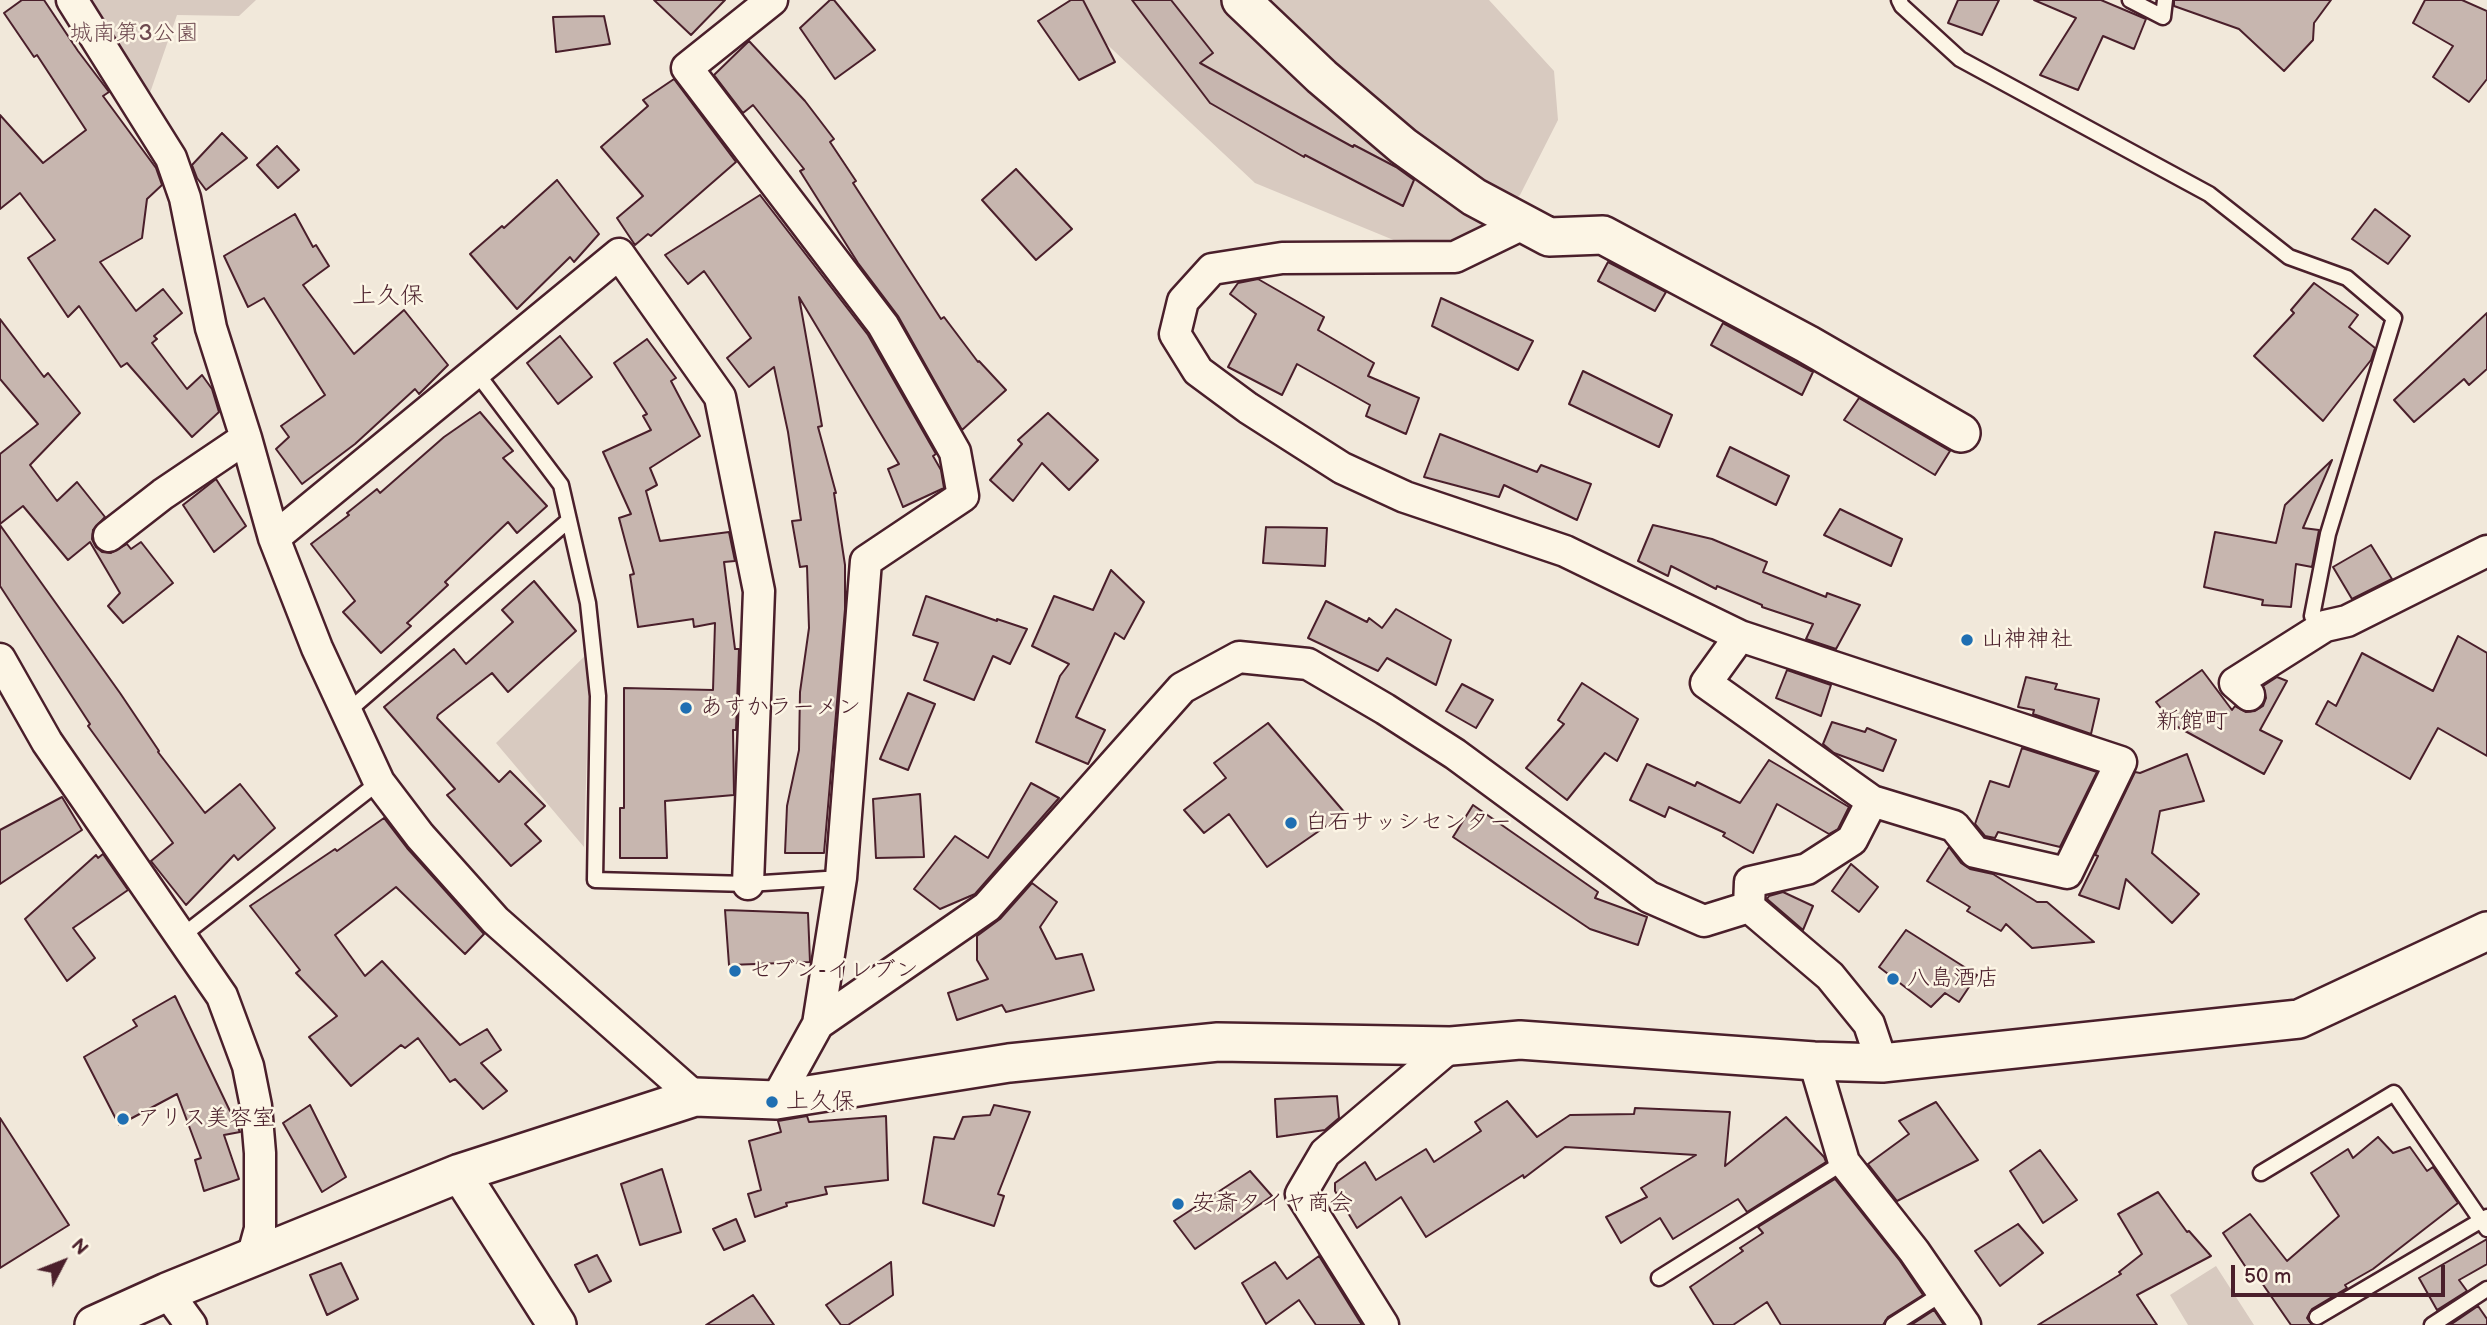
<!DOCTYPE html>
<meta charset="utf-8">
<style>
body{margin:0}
#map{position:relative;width:2487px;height:1325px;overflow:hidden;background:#f1e8da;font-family:"Balsamiq Sans",sans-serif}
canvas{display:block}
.north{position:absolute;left:28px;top:1227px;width:70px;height:70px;-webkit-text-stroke:5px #fcf5e5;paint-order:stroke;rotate:48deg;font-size:19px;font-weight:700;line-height:28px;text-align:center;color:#4a1f2b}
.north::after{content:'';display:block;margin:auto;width:24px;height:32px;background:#4a1f2b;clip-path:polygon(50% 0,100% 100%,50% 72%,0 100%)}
.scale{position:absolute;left:2231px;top:1265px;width:214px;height:32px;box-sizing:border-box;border:4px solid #4a1f2b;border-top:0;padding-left:9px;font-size:21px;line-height:24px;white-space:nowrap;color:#4a1f2b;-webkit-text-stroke:5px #fcf5e5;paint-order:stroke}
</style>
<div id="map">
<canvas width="2487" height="1325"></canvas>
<div class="north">N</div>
<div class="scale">50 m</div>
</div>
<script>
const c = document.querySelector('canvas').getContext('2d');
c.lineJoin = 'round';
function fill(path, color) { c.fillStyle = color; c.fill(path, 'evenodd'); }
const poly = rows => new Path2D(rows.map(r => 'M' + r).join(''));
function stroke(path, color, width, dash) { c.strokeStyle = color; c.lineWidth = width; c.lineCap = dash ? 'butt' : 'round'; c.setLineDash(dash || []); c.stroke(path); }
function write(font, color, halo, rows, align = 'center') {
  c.font = font + ' "Balsamiq Sans","Klee One",sans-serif'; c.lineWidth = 5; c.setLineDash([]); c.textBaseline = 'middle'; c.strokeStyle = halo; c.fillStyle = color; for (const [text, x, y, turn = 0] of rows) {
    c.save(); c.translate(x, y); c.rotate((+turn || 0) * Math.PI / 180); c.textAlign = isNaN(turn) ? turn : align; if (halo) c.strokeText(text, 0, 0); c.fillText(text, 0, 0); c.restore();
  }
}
fill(poly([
 [72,0,256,0,239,16,177,15,143,113],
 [1071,0,1489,0,1554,71,1558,120,1520,195,1447,262,1255,183,1081,20],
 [590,651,584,847,496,743],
 [2216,1266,2254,1325,2188,1325,2170,1295]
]), '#d8cac0');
const building = poly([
 [22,0,44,0,78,51,109,92,103,96,156,168,162,185,147,199,142,238,100,262,136,311,163,289,182,313,154,336,157,339,152,343,187,389,202,375,212,389,219,412,192,437,127,363,121,367,79,306,68,317,28,258,55,240,20,193,0,209,0,115,43,163,86,130,37,55,34,57,4,13,22,0],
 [654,0,725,0,691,35,654,0],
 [830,0,834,0,875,50,835,79,800,28,830,0],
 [1071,0,1083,0,1115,62,1079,80,1038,21,1071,0],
 [1132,0,1171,0,1213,53,1200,63,1353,147,1354,145,1396,167,1414,180,1403,206,1305,155,1304,157,1210,103,1132,0],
 [1958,0,1999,0,1982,35,1948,23,1958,0],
 [2034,0,2101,0,2146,19,2134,49,2103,36,2078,90,2040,75,2076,18,2034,0],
 [2174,0,2331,0,2314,23,2313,40,2284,71,2239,29,2174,6,2174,0],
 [2425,0,2462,0,2487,11,2487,79,2469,102,2433,77,2453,46,2413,23,2425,0],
 [604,16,610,44,556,52,553,17,604,16],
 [749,41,805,101,834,139,830,142,856,181,853,183,941,319,944,317,978,362,979,361,1006,390,962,430,898,316,858,263,800,171,804,169,753,105,743,113,714,75,749,41],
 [674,79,736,162,651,236,648,234,635,245,617,218,643,196,601,147,648,106,643,100,674,79],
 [222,133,247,158,206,190,197,178,192,165,222,133],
 [277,146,299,170,278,188,257,165,277,146],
 [1016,169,1072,229,1036,260,982,200,1016,169],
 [557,180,599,234,574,262,570,257,517,309,470,254,502,226,504,228,557,180],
 [760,195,868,335,936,454,933,456,941,470,944,488,903,507,888,469,899,464,799,297,822,426,818,427,836,493,834,493,845,565,845,609,824,853,785,853,787,806,799,750,800,692,809,628,807,566,800,567,792,521,801,520,788,432,774,367,749,387,727,358,751,338,704,271,688,284,665,255,760,195],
 [2375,209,2410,236,2388,264,2352,239,2375,209],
 [295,214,313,247,316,245,329,266,303,285,354,354,404,310,448,365,419,394,415,389,355,444,302,484,276,449,289,437,281,426,325,395,264,298,248,307,224,256,295,214],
 [1608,262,1666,292,1655,311,1598,281,1608,262],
 [1258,279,1324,317,1318,330,1374,363,1368,376,1419,398,1406,434,1366,416,1370,405,1297,364,1282,395,1228,367,1256,314,1230,294,1238,283,1258,279],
 [2314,283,2358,315,2349,327,2375,348,2371,360,2323,421,2254,356,2294,313,2291,310,2314,283],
 [1441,298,1533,341,1518,370,1432,326,1441,298],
 [2487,313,2487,369,2469,385,2464,379,2414,422,2394,400,2487,313],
 [0,319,44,377,48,373,80,413,30,465,57,501,77,482,105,517,93,530,92,539,96,547,102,552,111,553,127,544,131,549,141,542,173,583,123,623,108,606,120,593,90,542,68,560,23,506,0,524,0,454,38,424,0,379,0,319],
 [1723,323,1813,372,1802,395,1711,345,1723,323],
 [560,336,592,377,558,404,527,363,560,336],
 [647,339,676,378,671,381,700,436,650,468,657,485,646,491,660,541,729,532,735,561,724,562,735,649,739,649,736,730,733,730,734,795,665,801,667,858,620,858,620,808,624,808,624,688,713,690,715,623,694,627,693,619,638,627,630,575,634,574,619,518,631,514,603,452,651,430,643,416,647,414,614,363,647,339],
 [1583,371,1672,415,1659,447,1569,404,1583,371],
 [1859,398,1950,451,1935,475,1844,420,1859,398],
 [480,412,513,451,503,458,547,506,517,533,508,522,445,582,448,585,407,623,411,626,381,653,343,612,355,601,311,544,349,515,347,513,377,489,380,493,444,437,480,412],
 [1048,413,1098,460,1069,490,1042,463,1013,501,990,480,1022,444,1018,440,1048,413],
 [1440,434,1537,472,1541,465,1591,484,1577,520,1504,485,1499,497,1424,477,1440,434],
 [1730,447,1789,476,1776,505,1717,476,1730,447],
 [2332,460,2303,528,2319,530,2312,567,2296,564,2291,607,2262,605,2263,600,2204,587,2215,532,2276,543,2285,505,2332,460],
 [216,479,246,526,214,552,183,505,216,479],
 [1840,509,1902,539,1891,566,1824,535,1840,509],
 [0,525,120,693,159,751,158,752,205,813,240,784,275,828,238,860,234,855,186,905,151,861,173,843,88,726,90,724,0,586,0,525],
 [1653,525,1712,539,1767,562,1763,572,1826,597,1827,593,1860,605,1836,649,1806,639,1813,624,1762,607,1762,605,1717,586,1716,589,1671,566,1668,576,1638,561,1653,525],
 [1266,527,1327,528,1325,566,1263,563,1266,527],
 [2371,545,2392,579,2352,599,2333,567,2371,545],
 [1111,570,1144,602,1124,639,1115,633,1076,717,1105,730,1088,764,1036,742,1060,676,1069,664,1032,646,1054,596,1093,610,1111,570],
 [534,581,576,631,508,692,492,673,438,715,437,718,499,782,510,771,545,806,525,824,541,841,511,866,447,795,455,789,384,707,454,649,466,664,513,622,502,610,534,581],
 [926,596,997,621,997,619,1027,629,1010,664,993,656,974,700,924,680,938,643,913,635,926,596],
 [1326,601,1367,622,1369,618,1382,628,1396,609,1451,640,1436,685,1387,658,1378,671,1308,638,1326,601],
 [2458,636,2487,653,2487,756,2438,728,2410,779,2316,724,2328,701,2336,706,2362,653,2433,691,2458,636],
 [1787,670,1831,685,1821,716,1776,698,1787,670],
 [2202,670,2232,710,2235,706,2246,712,2255,711,2263,706,2266,698,2263,686,2277,677,2287,681,2260,730,2282,741,2264,774,2174,725,2156,702,2202,670],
 [2026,677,2057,684,2055,689,2099,699,2091,734,2033,714,2034,710,2018,707,2026,677],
 [1582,683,1638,719,1617,761,1605,753,1567,800,1526,768,1564,724,1558,720,1582,683],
 [1462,684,1493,700,1476,728,1446,711,1462,684],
 [908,693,935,704,908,770,880,759,908,693],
 [1832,722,1865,732,1867,728,1896,740,1883,771,1834,753,1823,744,1832,722],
 [1268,723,1345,813,1267,867,1229,814,1204,833,1184,810,1226,778,1214,763,1268,723],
 [2022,748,2097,772,2060,847,1998,832,1995,838,1985,836,1975,824,1990,781,2009,787,2022,748],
 [2187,754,2204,801,2160,811,2152,853,2199,894,2172,923,2126,879,2119,909,2079,895,2098,856,2095,855,2135,772,2140,773,2187,754],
 [1769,760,1849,807,1838,829,1829,834,1777,804,1753,853,1723,836,1725,833,1669,807,1665,817,1630,800,1647,764,1695,786,1697,782,1740,803,1769,760],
 [1031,783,1059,798,975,894,940,909,914,889,955,836,988,858,1031,783],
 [920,794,924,857,876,858,873,799,920,794],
 [62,797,82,830,0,884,0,830,62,797],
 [1473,805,1598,892,1595,898,1647,917,1638,945,1590,929,1453,837,1473,805],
 [384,818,407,848,484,934,465,954,396,887,335,935,365,976,382,961,460,1045,487,1029,501,1050,481,1063,507,1091,483,1109,455,1079,450,1082,418,1038,405,1048,401,1045,351,1086,309,1037,337,1016,296,973,300,970,250,906,335,849,337,851,384,818],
 [1949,847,1961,863,1970,869,1993,874,2037,902,2047,902,2094,942,2032,948,2006,924,2001,931,1967,911,1970,907,1927,881,1949,847],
 [103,854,128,890,73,928,95,958,67,981,25,919,96,855,98,858,103,854],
 [1851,864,1878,887,1859,912,1832,891,1851,864],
 [1032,883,1057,902,1040,927,1056,959,1082,954,1094,990,1006,1012,1002,1005,957,1020,948,993,988,979,977,960,977,936,1000,919,1032,883],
 [1783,892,1813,906,1803,930,1767,899,1769,896,1783,892],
 [725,910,808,913,810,962,729,965,725,910],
 [1906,930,1977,975,1959,1002,1945,993,1931,1007,1879,967,1906,930],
 [175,996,240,1132,224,1135,239,1179,204,1191,195,1160,201,1158,177,1094,119,1125,84,1057,137,1026,133,1020,175,996],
 [1337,1096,1339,1118,1325,1130,1277,1137,1275,1099,1337,1096],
 [1507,1101,1537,1137,1570,1115,1634,1114,1635,1108,1730,1112,1725,1166,1786,1117,1824,1157,1826,1162,1747,1212,1738,1199,1673,1239,1660,1218,1621,1243,1606,1217,1647,1197,1641,1188,1696,1155,1565,1147,1524,1178,1523,1175,1426,1237,1401,1197,1357,1228,1335,1191,1335,1183,1365,1162,1376,1180,1426,1149,1434,1162,1481,1131,1475,1122,1507,1101],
 [1936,1102,1978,1160,1897,1201,1868,1164,1909,1134,1899,1121,1936,1102],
 [310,1105,346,1177,322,1192,283,1123,310,1105],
 [994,1105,1030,1112,998,1194,1004,1196,994,1226,923,1203,934,1137,954,1139,963,1117,990,1115,994,1105],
 [807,1116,809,1122,886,1116,888,1180,825,1187,827,1194,786,1203,787,1206,755,1217,748,1194,761,1190,749,1141,781,1132,778,1121,807,1116],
 [0,1118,69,1225,0,1268,0,1118],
 [2378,1137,2393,1153,2410,1147,2427,1171,2433,1167,2458,1203,2373,1269,2345,1285,2347,1288,2312,1309,2307,1318,2312,1325,2291,1325,2253,1270,2249,1272,2223,1233,2250,1214,2287,1261,2339,1216,2311,1173,2348,1149,2353,1158,2378,1137],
 [2040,1150,2077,1200,2043,1223,2010,1171,2040,1150],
 [662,1169,681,1232,640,1245,621,1184,662,1169],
 [1250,1171,1272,1196,1195,1249,1174,1221,1250,1171],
 [1835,1179,1900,1261,1923,1295,1888,1317,1883,1325,1781,1325,1767,1302,1733,1325,1714,1325,1690,1287,1743,1251,1740,1248,1763,1233,1758,1227,1835,1179],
 [2158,1192,2187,1232,2189,1231,2211,1256,2137,1295,2157,1325,2038,1325,2121,1274,2119,1272,2142,1254,2118,1214,2158,1192],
 [736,1219,745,1241,724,1250,713,1229,736,1219],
 [2018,1224,2043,1253,2000,1286,1975,1251,2018,1224],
 [2487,1239,2487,1264,2459,1280,2467,1291,2437,1310,2419,1278,2487,1239],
 [597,1255,611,1281,589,1292,575,1265,597,1255],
 [1319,1256,1362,1325,1316,1325,1299,1300,1266,1324,1242,1283,1275,1262,1287,1279,1319,1256],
 [891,1262,893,1295,848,1325,841,1325,826,1305,891,1262],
 [341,1263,358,1299,327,1315,310,1275,341,1263],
 [753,1295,774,1325,706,1325,753,1295],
 [2478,1306,2487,1319,2487,1325,2450,1325,2478,1306],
 [1934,1310,1944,1325,1911,1325,1934,1310]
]);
fill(building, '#c7b6af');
stroke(building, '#4a1f2b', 2);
const service = poly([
 [1899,0,1902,6,1960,59,2209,194,2289,257,2347,278,2394,318,2328,534,2312,616,2325,626],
 [2130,0,2163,17,2165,0],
 [476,372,561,485,588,603,598,696,595,880,748,884,841,878],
 [347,712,569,520],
 [182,936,379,782],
 [2261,1173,2394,1093,2487,1229],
 [1659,1278,1844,1162],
 [2317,1317,2487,1217],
 [1893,1325,1943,1293],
 [2432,1325,2487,1289]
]);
const minor = poly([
 [72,0,171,158,185,198,211,328,246,438],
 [772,0,687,68,883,325,955,452,963,496,866,561,841,878,818,1024,776,1100],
 [1523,224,1455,257,1282,258,1212,269,1183,301,1175,334,1198,371,1248,408,1342,468,1405,497,1565,551,1740,636,2121,762,2067,873,1975,852,1954,826,1872,801],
 [109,536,163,494,246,438,274,538,317,648,379,782,420,836,495,920,695,1097],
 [274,538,619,254,720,397,759,591,748,884],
 [1740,636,1706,683,1872,801,1852,840,1807,869,1750,882,1749,907],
 [0,659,47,742,222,996,248,1066,256,1106,260,1153,260,1229,252,1258],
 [2249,695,2235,683,2325,626,2347,621,2487,551],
 [1749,907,1830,976,1869,1024,1882,1063],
 [818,1024,987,907,1182,688,1239,657,1308,664,1385,709,1455,754,1649,897,1704,921,1749,907],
 [1814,1061,1844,1162,1914,1251,1965,1325],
 [167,1292,191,1325],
 [1383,1325,1301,1194,1325,1153,1451,1046]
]);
const tertiary = poly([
 [1241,0,1322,77,1403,146,1474,197,1549,237,1603,235,1807,344,1961,433],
 [460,1173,557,1325],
 [94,1325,167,1292,460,1173,695,1097,776,1100,1009,1063,1218,1042,1451,1046,1520,1040,1814,1061,1882,1063,2299,1019,2487,931]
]);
stroke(service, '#4a1f2b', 19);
stroke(minor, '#4a1f2b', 35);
stroke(tertiary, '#4a1f2b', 42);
stroke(service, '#fcf5e5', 14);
stroke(minor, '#fcf5e5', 30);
stroke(tertiary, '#fcf5e5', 37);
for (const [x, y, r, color] of [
 [1967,640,7,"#1f6fb2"],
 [686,708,7,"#1f6fb2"],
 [1291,823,7,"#1f6fb2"],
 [735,971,7,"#1f6fb2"],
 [1893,979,7,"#1f6fb2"],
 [772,1102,7,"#1f6fb2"],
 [123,1119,7,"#1f6fb2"],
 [1178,1204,7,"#1f6fb2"]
]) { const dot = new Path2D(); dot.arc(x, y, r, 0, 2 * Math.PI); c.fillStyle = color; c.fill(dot); stroke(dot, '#fcf5e5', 2.5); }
write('23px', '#6e4a50', '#fcf5e5', [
 ["城南第3公園",134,34]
]);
write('23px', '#4a1f2b', '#fcf5e5', [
 ["山神神社",1981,640],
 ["あすかラーメン",700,708],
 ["白石サッシセンター",1305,823],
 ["セブン-イレブン",749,971],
 ["八島酒店",1907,979],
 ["上久保",786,1102],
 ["アリス美容室",137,1119],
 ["安斎タイヤ商会",1192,1204]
], 'left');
write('24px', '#4a1f2b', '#fcf5e5', [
 ["上久保",388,297],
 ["新館町",2192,722]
]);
</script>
